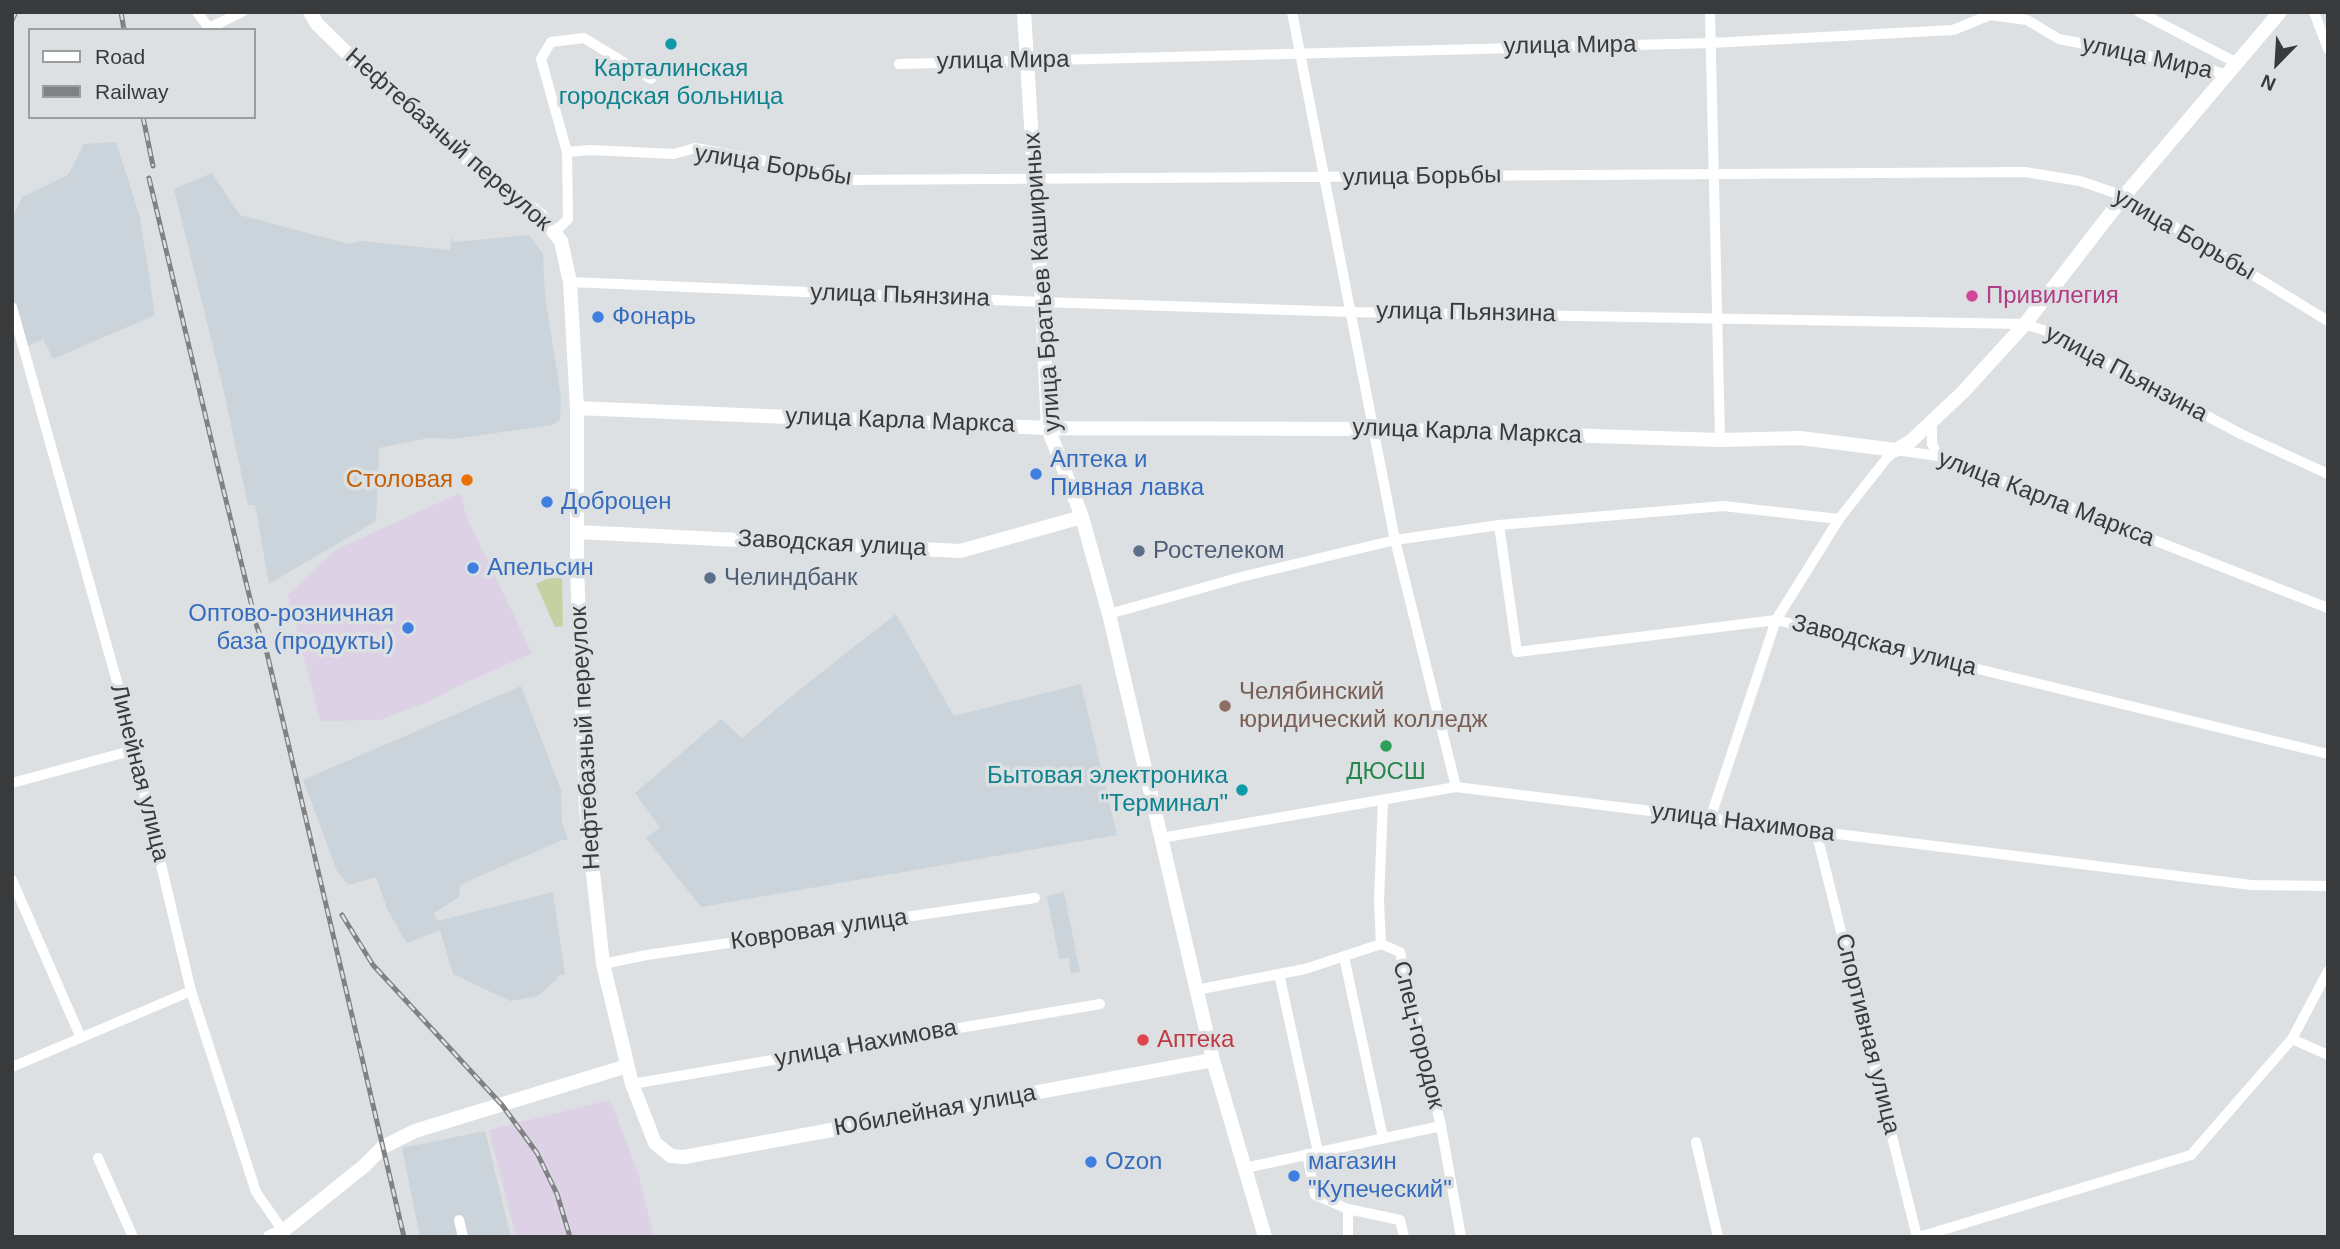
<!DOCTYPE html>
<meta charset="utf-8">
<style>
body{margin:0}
#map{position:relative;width:2340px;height:1249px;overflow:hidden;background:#dde0e2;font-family:Arial,sans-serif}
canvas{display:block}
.frame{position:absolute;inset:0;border:14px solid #393a3b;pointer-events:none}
.legend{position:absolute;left:28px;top:28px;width:228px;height:91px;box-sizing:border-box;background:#dde0e2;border:2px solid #9b9e9f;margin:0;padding:9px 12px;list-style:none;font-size:21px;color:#393a3b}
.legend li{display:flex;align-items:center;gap:14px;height:35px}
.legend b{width:35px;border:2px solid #9b9e9f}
.north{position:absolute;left:2242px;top:28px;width:70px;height:70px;-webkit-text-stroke:5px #dde0e2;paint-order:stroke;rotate:204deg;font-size:19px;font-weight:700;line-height:28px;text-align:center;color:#393a3b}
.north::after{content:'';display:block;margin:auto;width:24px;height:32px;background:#393a3b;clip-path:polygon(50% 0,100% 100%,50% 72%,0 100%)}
</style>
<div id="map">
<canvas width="2340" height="1249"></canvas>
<div class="frame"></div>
<ul class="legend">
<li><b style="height:9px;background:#fff"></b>Road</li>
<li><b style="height:9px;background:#7f8182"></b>Railway</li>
</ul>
<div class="north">N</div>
</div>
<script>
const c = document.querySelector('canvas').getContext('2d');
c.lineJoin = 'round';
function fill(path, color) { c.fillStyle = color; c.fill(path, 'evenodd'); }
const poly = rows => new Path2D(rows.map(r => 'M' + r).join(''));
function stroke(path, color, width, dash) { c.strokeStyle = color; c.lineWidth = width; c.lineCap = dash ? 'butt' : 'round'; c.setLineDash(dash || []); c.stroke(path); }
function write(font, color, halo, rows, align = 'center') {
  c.font = font + ' Arial,sans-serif'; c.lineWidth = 7; c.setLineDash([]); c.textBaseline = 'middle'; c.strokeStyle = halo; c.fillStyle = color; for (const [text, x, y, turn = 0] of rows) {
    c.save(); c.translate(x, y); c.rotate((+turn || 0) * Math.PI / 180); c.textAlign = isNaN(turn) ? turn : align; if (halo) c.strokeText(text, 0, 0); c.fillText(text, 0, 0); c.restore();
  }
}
fill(poly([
 [460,493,467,518,532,653,456,687,432,700,380,720,320,721,288,595,337,549],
 [610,1100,638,1172,654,1237,516,1237,489,1130]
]), '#dcd1e5');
fill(poly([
 [116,142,140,217,155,315,53,359,43,339,23,348,12,324,12,218,22,197,68,175,84,144],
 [212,173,240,215,349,244,361,241,450,250,452,237,454,242,529,235,543,254,545,295,561,398,560,420,552,425,453,439,429,438,379,448,376,521,269,584,255,505,248,505,224,392,174,189],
 [896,614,954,716,1081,684,1117,835,701,907,646,838,660,827,635,793,721,719,742,738,799,690],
 [521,686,561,790,562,823,568,840,562,840,460,885,459,897,434,913,438,921,553,892,565,974,557,976,557,979,538,996,510,1001,453,974,440,930,407,943,388,911,376,877,348,885,337,871,303,780],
 [1064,892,1080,972,1071,974,1069,958,1059,959,1047,896],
 [485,1131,511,1237,420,1237,402,1148]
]), '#cbd4da');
fill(poly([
 [549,578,562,578,563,626,555,627,536,584]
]), '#c5d1a3');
stroke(poly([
 [197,12,209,28,242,12],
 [1292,12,1395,540,1456,787],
 [1710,12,1720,440],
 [2139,12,2237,63],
 [2314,12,2328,49],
 [899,64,1711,43,1953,30,1990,15,2027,20,2059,39,2204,67,2228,76],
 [567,152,541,59,551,42,584,38,651,79],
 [555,232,568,219,567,152,590,150,674,154,695,148,793,166,844,180,2025,172,2080,181,2124,196,2328,321],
 [570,282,1042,302,1352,312,2025,324,2046,331,2241,434,2328,474],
 [12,307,121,696,191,991,256,1192,283,1231],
 [1932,421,1932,444,1938,456],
 [1499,525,1517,652,1776,620,2328,754],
 [1109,614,1241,577,1395,540,1499,525,1723,506,1839,519],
 [12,783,134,750],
 [1383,800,1379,901,1381,944,1400,952,1441,1126,1461,1237],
 [1710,819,1776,620,1839,519,1887,458,1896,450,1938,456,2328,608],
 [1816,831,1917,1237],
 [1161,838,1456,787,2251,885,2328,886],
 [12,880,81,1038],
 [1344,957,1383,1138],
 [603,964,647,955,1035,898],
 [1279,974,1318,1152],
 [1196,990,1305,969,1381,944],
 [2292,1039,2328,1055],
 [12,1067,191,991],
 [632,1084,1100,1004],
 [1696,1142,1718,1237],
 [1307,1154,1315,1195,1348,1209,1400,1220,1404,1237],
 [98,1158,133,1237],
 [1245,1168,1441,1126],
 [459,1220,463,1237],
 [1348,1237,1348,1209],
 [1919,1237,2191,1155,2292,1039,2328,971]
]), '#fff', 10);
stroke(poly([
 [310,12,317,24,359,65,478,168,540,215,561,241,570,282,577,408,577,568,586,808,603,964,632,1084,655,1143,671,1156,684,1157,1213,1060],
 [1024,12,1042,302,1048,428,1082,517,1109,614,1213,1060,1265,1237],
 [577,408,1048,428,1374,429,1720,440,1800,438,1896,450,1911,441,1963,392,2025,324,2124,196,2280,12],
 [577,532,960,551,1082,517],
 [270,1237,283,1231,364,1166,383,1147,415,1131,627,1066]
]), '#fff', 14);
const rail = poly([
 [121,12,124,30],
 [12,20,16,12],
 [143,117,153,166],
 [149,178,210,435,257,627,266,649,404,1237],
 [342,915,373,965,502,1105,537,1153,557,1194,570,1237]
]);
stroke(rail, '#7f8182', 5);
stroke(rail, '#dde0e2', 2.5, [8]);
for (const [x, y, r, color] of [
 [671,44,7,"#0f9aa8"],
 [1972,296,7,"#d1479c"],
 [598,317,7,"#3f7fe0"],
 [1036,474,7,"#3f7fe0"],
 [467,480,7,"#e8710a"],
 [547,502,7,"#3f7fe0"],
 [1139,551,7,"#5c6f8a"],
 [473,568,7,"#3f7fe0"],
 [710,578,7,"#5c6f8a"],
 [408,628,7,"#3f7fe0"],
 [1225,706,7,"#8d6e63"],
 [1386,746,7,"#2e9e5b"],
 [1242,790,7,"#0f9aa8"],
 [1143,1040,7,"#e0444e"],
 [1091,1162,7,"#3f7fe0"],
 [1294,1176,7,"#3f7fe0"]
]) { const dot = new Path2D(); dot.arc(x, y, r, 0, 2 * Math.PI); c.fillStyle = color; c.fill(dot); stroke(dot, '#dde0e2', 2.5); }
write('24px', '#393a3b', '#dde0e2', [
 ["улица Мира",1570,46,-1],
 ["улица Мира",2147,58,12],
 ["улица Мира",1003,61,-1],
 ["Нефтебазный переулок",448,140,41],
 ["улица Борьбы",773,166,9],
 ["улица Борьбы",1422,177,-1],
 ["улица Борьбы",2184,235,30],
 ["улица Братьев Кашириных",1043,282,-94],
 ["улица Пьянзина",900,296,2],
 ["улица Пьянзина",1466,313,1],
 ["улица Пьянзина",2126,374,28],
 ["улица Карла Маркса",900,421,2],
 ["улица Карла Маркса",1467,432,2],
 ["улица Карла Маркса",2046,499,21],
 ["Заводская улица",832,544,3],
 ["Заводская улица",1884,646,14],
 ["Нефтебазный переулок",586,738,-93],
 ["Линейная улица",139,773,76],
 ["улица Нахимова",1743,823,7],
 ["Ковровая улица",819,930,-8],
 ["Спортивная улица",1867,1034,76],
 ["Спец-городок",1418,1035,76],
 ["улица Нахимова",866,1044,-10],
 ["Юбилейная улица",935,1111,-10]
]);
write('24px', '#0d838f', '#dde0e2', [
 ["Карталинская",671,69],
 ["городская больница",671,97],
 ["Бытовая электроника",1228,776,"right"],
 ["\"Терминал\"",1228,804,"right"]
]);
write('24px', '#b23c85', '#dde0e2', [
 ["Привилегия",1986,296]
], 'left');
write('24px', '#366cbe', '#dde0e2', [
 ["Фонарь",612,317],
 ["Аптека и",1050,460],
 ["Пивная лавка",1050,488],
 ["Доброцен",561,502],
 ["Апельсин",487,568],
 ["Оптово-розничная",394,614,"right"],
 ["база (продукты)",394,642,"right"],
 ["Ozon",1105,1162],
 ["магазин",1308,1162],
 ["\"Купеческий\"",1308,1190]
], 'left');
write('24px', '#c56008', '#dde0e2', [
 ["Столовая",453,480]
], 'right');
write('24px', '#4e5e75', '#dde0e2', [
 ["Ростелеком",1153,551],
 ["Челиндбанк",724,578]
], 'left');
write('24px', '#785e54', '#dde0e2', [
 ["Челябинский",1239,692],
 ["юридический колледж",1239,720]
], 'left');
write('24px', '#27864d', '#dde0e2', [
 ["ДЮСШ",1386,772]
]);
write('24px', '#be3a42', '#dde0e2', [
 ["Аптека",1157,1040]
], 'left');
</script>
